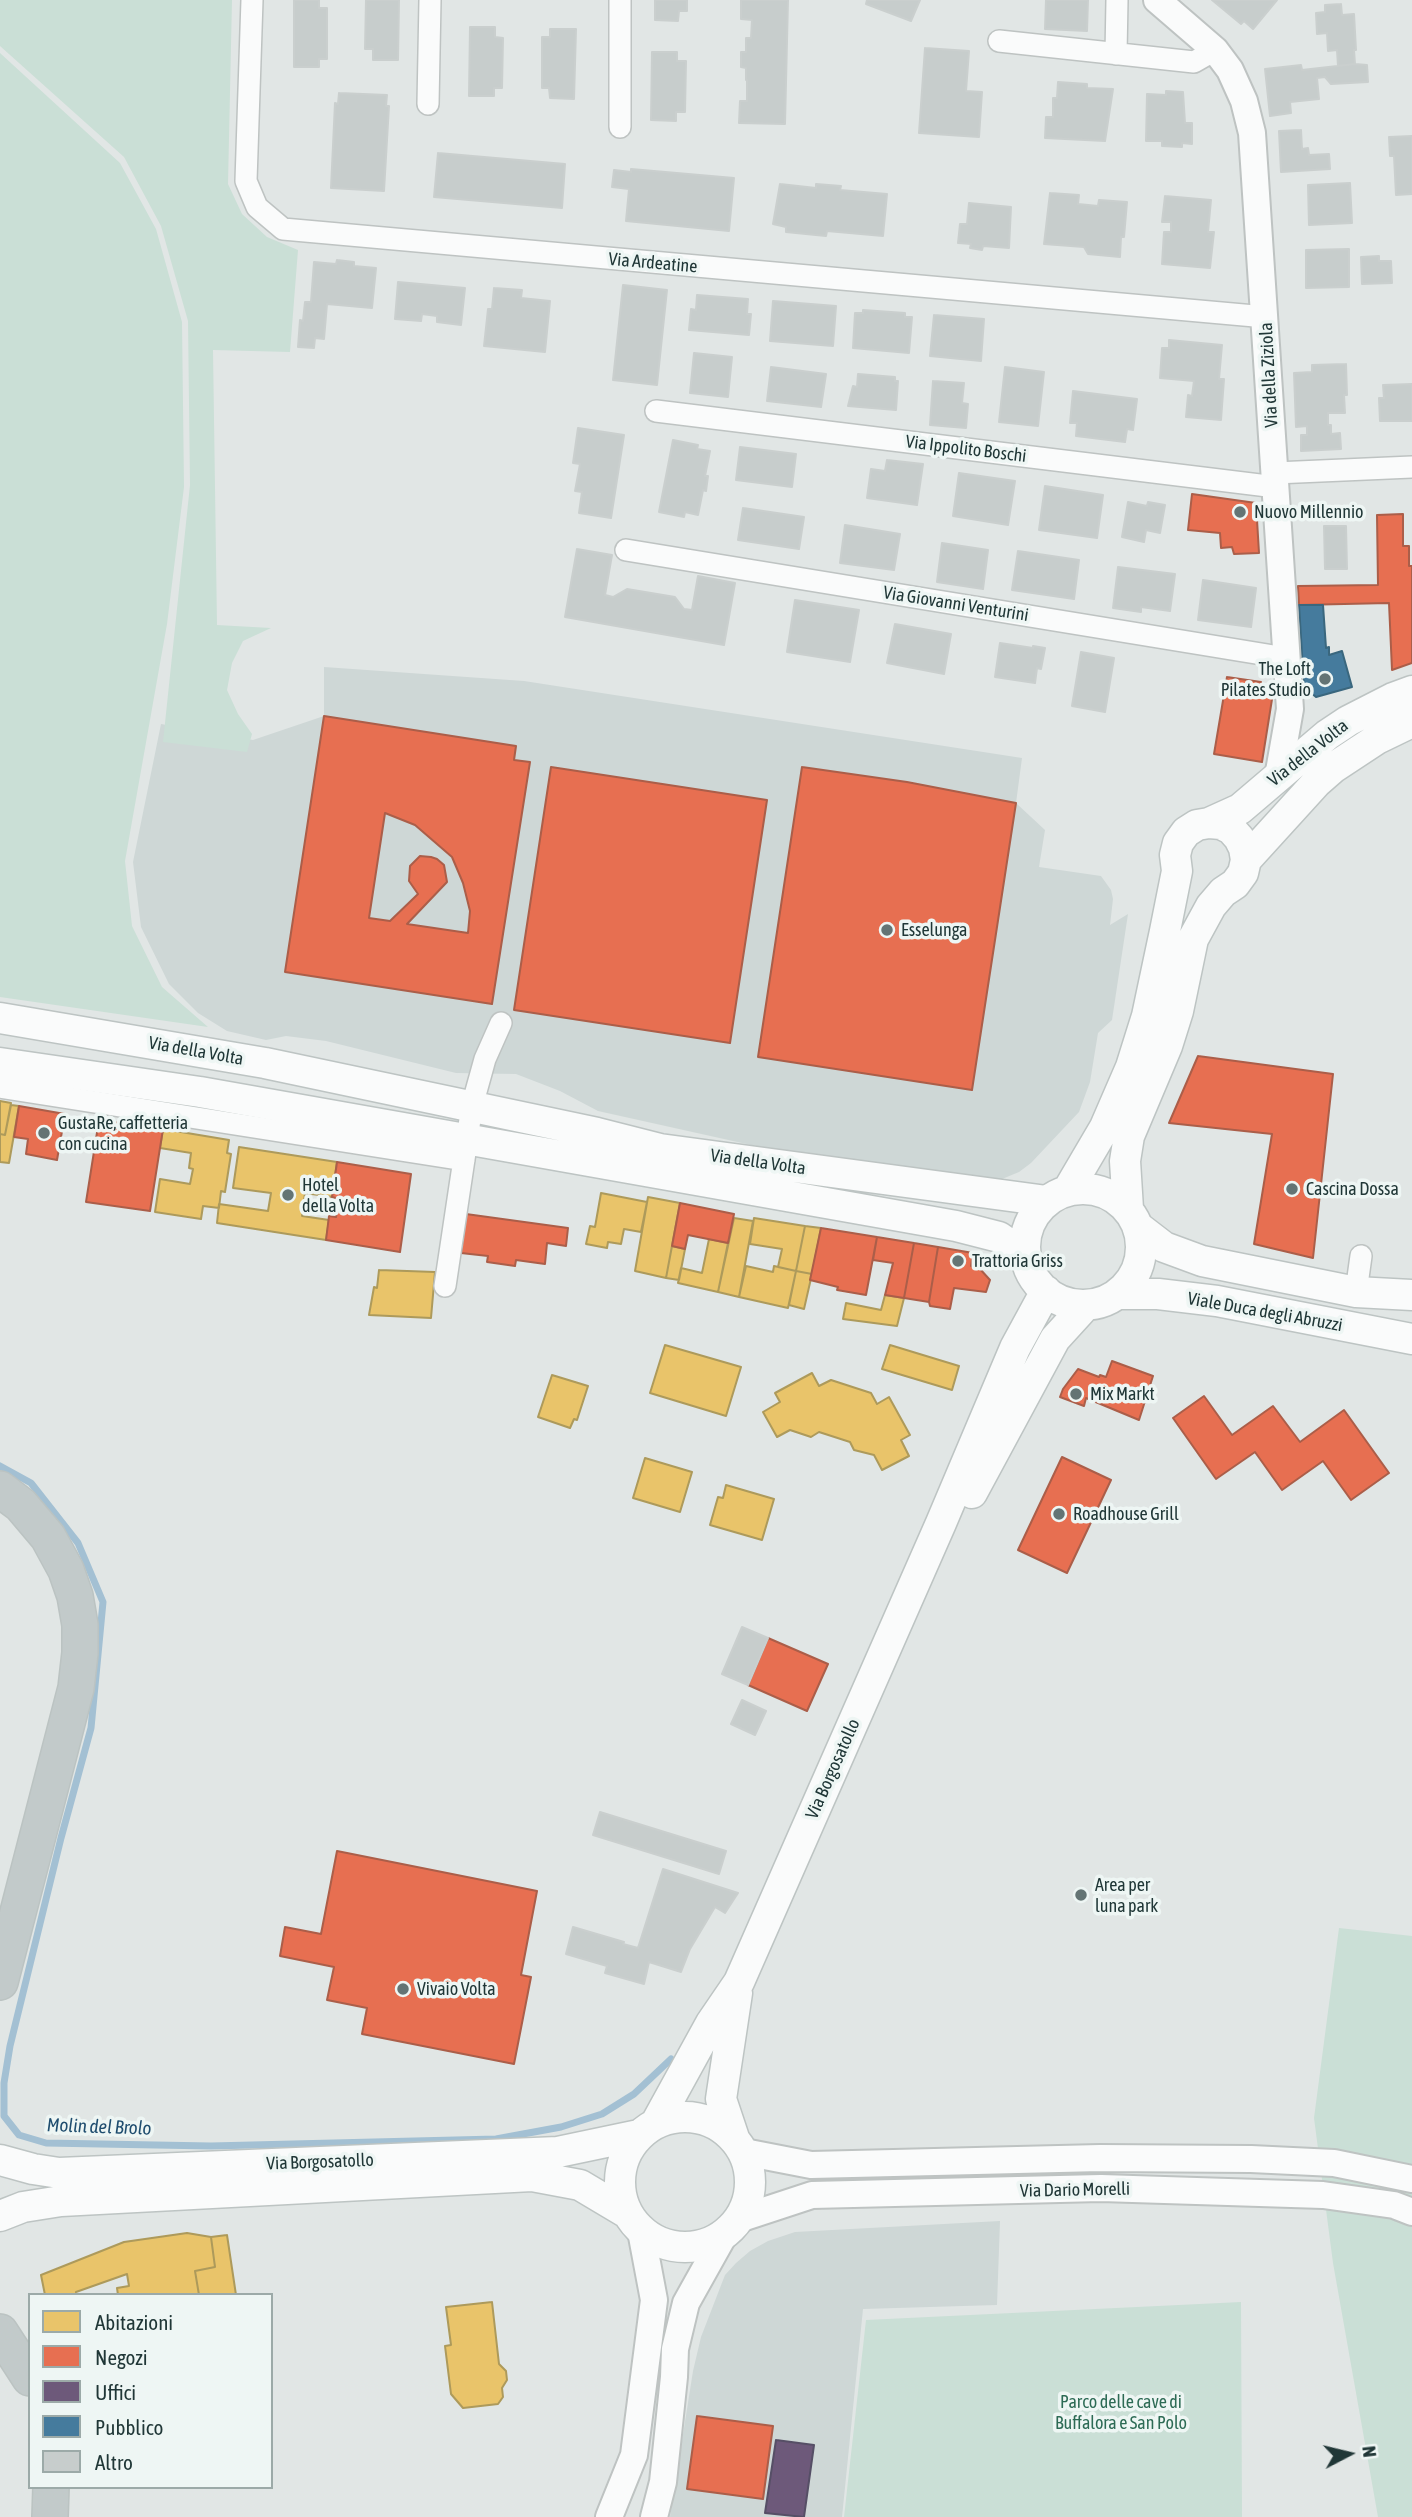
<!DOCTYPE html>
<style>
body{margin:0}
#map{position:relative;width:1412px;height:2517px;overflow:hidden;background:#e1e6e5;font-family:"Asap Condensed",sans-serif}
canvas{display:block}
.legend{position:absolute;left:28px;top:2293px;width:245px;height:196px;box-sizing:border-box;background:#eef6f4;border:2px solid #9caaa8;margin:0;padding:9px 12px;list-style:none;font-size:21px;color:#203737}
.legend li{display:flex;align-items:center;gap:14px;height:35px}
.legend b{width:35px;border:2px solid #9caaa8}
.north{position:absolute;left:1314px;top:2419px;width:70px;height:70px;-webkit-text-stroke:5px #eef6f4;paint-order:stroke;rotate:83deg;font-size:19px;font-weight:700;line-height:28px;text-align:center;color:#203737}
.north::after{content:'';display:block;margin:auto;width:24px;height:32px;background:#203737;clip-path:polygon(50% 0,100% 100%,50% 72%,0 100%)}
</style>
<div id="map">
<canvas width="1412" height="2517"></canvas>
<ul class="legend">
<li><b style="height:19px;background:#e9c46a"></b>Abitazioni</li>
<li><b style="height:19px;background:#e76f51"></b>Negozi</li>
<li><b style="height:19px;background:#6d597a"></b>Uffici</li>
<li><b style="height:19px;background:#457b9d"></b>Pubblico</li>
<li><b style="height:19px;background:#c7cdcc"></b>Altro</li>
</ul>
<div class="north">N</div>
</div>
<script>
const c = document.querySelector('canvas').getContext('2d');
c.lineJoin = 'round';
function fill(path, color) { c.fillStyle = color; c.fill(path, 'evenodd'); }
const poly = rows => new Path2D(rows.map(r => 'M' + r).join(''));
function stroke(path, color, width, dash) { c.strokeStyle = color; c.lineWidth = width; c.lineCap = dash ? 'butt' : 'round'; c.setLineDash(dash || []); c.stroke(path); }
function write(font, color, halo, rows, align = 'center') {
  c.font = font + ' "Asap Condensed",sans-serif'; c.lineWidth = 7; c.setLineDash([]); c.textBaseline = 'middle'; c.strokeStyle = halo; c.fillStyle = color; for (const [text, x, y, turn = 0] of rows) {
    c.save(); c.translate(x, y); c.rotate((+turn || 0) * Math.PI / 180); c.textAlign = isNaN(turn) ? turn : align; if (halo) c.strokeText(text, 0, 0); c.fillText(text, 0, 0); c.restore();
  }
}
fill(poly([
 [324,667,524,681,1022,758,1016,803,1045,830,1039,867,1101,876,1111,890,1113,899,1110,925,1128,914,1112,1020,1098,1033,1090,1082,1079,1112,1031,1163,1019,1172,1002,1179,981,1182,751,1145,598,1111,560,1091,516,1074,456,1073,326,1041,286,1036,266,1040,227,1031,198,1013,169,984,141,927,133,862,161,724,253,740,324,716],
 [1000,2221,997,2305,863,2309,842,2517,670,2517,693,2371,701,2337,725,2275,736,2263,750,2251,768,2241,795,2232]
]), '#ced7d6');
fill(poly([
 [0,0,232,0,228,184,242,214,267,237,298,250,290,352,213,350,217,625,271,628,243,641,232,663,227,690,238,714,252,734,247,752,163,742,190,485,188,321,161,226,124,157,0,46],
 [0,53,120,163,156,229,182,322,184,487,167,624,125,861,132,926,162,987,208,1027,0,997],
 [1339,1928,1412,1936,1412,2517,1378,2517,1333,2263,1314,2118],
 [1241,2302,1242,2517,844,2517,866,2320]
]), '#cadfd6');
const homes = poly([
 [0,1101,11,1103,5,1135,0,1134,0,1101],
 [11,1105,19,1106,9,1163,0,1162,0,1134,5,1135,11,1105],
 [163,1129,229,1140,227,1153,231,1154,225,1192,221,1191,219,1208,203,1206,201,1219,155,1212,160,1179,190,1184,193,1169,189,1168,191,1153,160,1148,163,1129],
 [239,1147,337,1162,332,1197,305,1193,302,1216,329,1220,326,1240,217,1223,219,1204,268,1211,271,1193,233,1188,239,1147],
 [601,1193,647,1202,641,1232,624,1229,621,1244,608,1242,607,1248,586,1244,590,1226,595,1227,601,1193],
 [648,1197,680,1203,666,1278,635,1271,648,1197],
 [734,1218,753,1221,739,1297,718,1292,734,1218],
 [754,1218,805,1226,796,1271,778,1267,782,1249,750,1244,754,1218],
 [805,1226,821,1228,812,1274,796,1271,805,1226],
 [709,1239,728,1243,718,1292,678,1283,681,1268,702,1273,709,1239],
 [672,1246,685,1249,679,1280,666,1278,672,1246],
 [746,1266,773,1272,774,1266,796,1271,788,1308,739,1297,746,1266],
 [379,1270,435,1272,431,1318,369,1315,374,1287,377,1288,379,1270],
 [796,1271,812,1274,804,1309,789,1305,796,1271],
 [885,1295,904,1298,897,1326,843,1319,846,1303,881,1310,885,1295],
 [665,1345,741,1367,726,1416,650,1393,665,1345],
 [890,1345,959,1366,952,1390,882,1369,890,1345],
 [812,1373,819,1386,831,1380,871,1393,877,1404,889,1397,910,1435,901,1440,909,1456,882,1470,874,1455,854,1450,850,1442,819,1432,811,1437,790,1430,777,1437,763,1412,780,1402,775,1393,812,1373],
 [552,1375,588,1386,577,1420,574,1419,570,1428,538,1417,552,1375],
 [645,1458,692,1472,680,1512,633,1498,645,1458],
 [726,1485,774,1499,762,1540,710,1525,718,1497,723,1498,726,1485],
 [187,2233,211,2237,215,2267,195,2271,199,2295,118,2295,117,2288,129,2286,127,2274,76,2292,76,2295,45,2295,41,2275,124,2242,187,2233],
 [227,2235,236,2295,199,2295,195,2271,215,2267,211,2237,227,2235],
 [492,2302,499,2364,506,2371,507,2380,502,2388,503,2397,498,2404,463,2408,451,2394,445,2346,451,2345,446,2307,492,2302]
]);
fill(homes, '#e9c46a');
stroke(homes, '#ad9a5b', 2);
const shops = poly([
 [1192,494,1256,503,1259,553,1234,554,1232,547,1221,548,1220,533,1188,530,1192,494],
 [1403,514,1403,546,1409,546,1409,566,1412,566,1412,663,1392,670,1389,603,1299,605,1298,586,1378,585,1377,515,1403,514],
 [1227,677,1261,682,1259,691,1273,693,1262,762,1214,754,1227,677],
 [324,716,516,746,514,760,530,762,492,1004,285,972,324,716],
 [385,813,415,825,452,857,463,883,470,911,468,933,407,924,447,882,444,865,437,859,431,857,420,856,410,866,409,881,418,894,390,921,369,918,385,813],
 [551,767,767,800,730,1043,514,1010,551,767],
 [802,767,907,782,1016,803,972,1090,758,1057,802,767],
 [1198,1056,1333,1074,1313,1258,1254,1244,1272,1134,1169,1123,1198,1056],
 [19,1106,65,1114,57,1160,26,1154,28,1139,14,1137,19,1106],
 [99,1120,163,1129,150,1211,86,1202,99,1120],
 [337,1162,411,1174,400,1252,326,1240,329,1216,336,1217,339,1199,332,1197,337,1162],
 [680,1203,734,1214,728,1243,688,1235,685,1249,672,1246,680,1203],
 [466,1214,568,1228,566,1246,547,1243,545,1264,516,1260,515,1266,487,1262,488,1256,461,1253,466,1214],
 [821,1228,877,1237,866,1295,837,1290,838,1287,810,1280,821,1228],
 [877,1237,914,1243,904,1298,885,1295,893,1263,873,1260,877,1237],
 [914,1243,938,1247,929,1302,904,1298,914,1243],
 [938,1247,973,1253,971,1266,980,1269,990,1280,986,1292,954,1288,950,1309,930,1306,929,1302,938,1247],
 [1112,1361,1153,1376,1139,1420,1086,1398,1084,1406,1060,1397,1063,1389,1078,1369,1099,1377,1100,1375,1106,1377,1112,1361],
 [1204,1396,1232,1435,1273,1406,1300,1442,1344,1410,1389,1473,1351,1500,1323,1461,1282,1490,1255,1452,1216,1479,1173,1418,1204,1396],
 [1062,1457,1111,1480,1067,1573,1018,1550,1062,1457],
 [768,1638,828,1664,807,1711,748,1685,768,1638],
 [337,1851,537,1891,521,1975,531,1977,514,2064,362,2034,367,2008,327,2000,334,1967,280,1956,285,1927,321,1934,337,1851],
 [697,2416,773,2426,763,2499,687,2489,697,2416]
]);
fill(shops, '#e76f51');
stroke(shops, '#ab5e49', 2);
const offices = poly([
 [776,2440,814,2445,804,2517,765,2513,776,2440]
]);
fill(offices, '#6d597a');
stroke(offices, '#564f66', 2);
const public = poly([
 [1299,605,1323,605,1326,648,1329,647,1329,655,1342,651,1352,687,1316,697,1304,687,1299,605]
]);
fill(public, '#457b9d');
stroke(public, '#3a677e', 2);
stroke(poly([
 [0,1466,31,1483,78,1543,103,1602,91,1728,61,1838,10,2046,4,2083,4,2116,19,2135,46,2143,211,2146,496,2139,561,2127,602,2114,634,2094,671,2059]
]), '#a3c0d3', 7);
const building = poly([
 [294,0,319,0,319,8,327,8,327,59,319,59,319,67,294,67,294,0],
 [366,0,399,0,398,60,373,60,373,49,365,49,366,0],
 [655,0,687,0,687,11,679,11,678,21,655,20,655,0],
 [741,0,788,0,785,124,739,123,740,101,747,101,747,80,746,80,746,68,741,67,741,52,746,52,746,38,751,38,752,20,741,19,741,0],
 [867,0,920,0,911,21,866,4,867,0],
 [1046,0,1088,0,1087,31,1045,29,1046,0],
 [1212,0,1277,0,1253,29,1244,21,1241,24,1212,0],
 [1341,4,1342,15,1354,14,1356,50,1354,50,1355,64,1338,66,1337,50,1328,51,1327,33,1317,34,1316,13,1325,12,1325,5,1341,4],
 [470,27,495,27,495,37,503,38,502,88,494,88,494,96,469,96,470,27],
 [550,29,576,29,574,99,550,98,549,88,542,88,542,37,550,37,550,29],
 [925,48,969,51,966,91,982,92,979,137,919,133,925,48],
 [652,52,677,52,677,61,686,61,685,112,676,112,676,121,651,120,652,52],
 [1355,64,1367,65,1368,82,1331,84,1325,77,1317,78,1319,99,1290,102,1291,113,1270,116,1265,69,1301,65,1302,70,1355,64],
 [1058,82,1087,84,1087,88,1113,89,1105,141,1045,138,1046,117,1053,117,1053,98,1057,98,1058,82],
 [1166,91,1183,92,1185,123,1192,123,1192,144,1182,143,1182,147,1162,146,1162,141,1146,141,1147,94,1166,95,1166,91],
 [339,93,387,95,386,106,389,106,384,191,331,188,335,103,338,104,339,93],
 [1301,130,1302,149,1308,148,1309,155,1329,154,1330,169,1281,172,1279,131,1301,130],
 [1412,136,1412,194,1396,195,1394,156,1390,156,1389,137,1412,136],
 [438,153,565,164,562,208,434,197,438,153],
 [631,169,734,178,729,231,626,221,629,189,612,187,614,170,631,172,631,169],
 [1350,183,1352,223,1309,225,1308,185,1350,183],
 [780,184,816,188,816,184,841,186,840,190,887,194,883,236,827,231,826,236,786,232,786,227,773,224,780,184],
 [1050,193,1079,195,1078,204,1098,206,1099,200,1127,202,1124,237,1121,237,1120,257,1088,254,1084,247,1044,244,1050,193],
 [1165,196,1211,200,1208,232,1214,232,1210,268,1162,264,1164,232,1171,232,1171,222,1162,222,1165,196],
 [969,203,1011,207,1009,248,983,246,982,250,970,248,971,244,958,243,960,224,967,224,969,203],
 [1349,249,1349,287,1306,288,1306,250,1349,249],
 [1379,256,1379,261,1391,261,1392,283,1362,284,1361,257,1379,256],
 [337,260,354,262,354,266,376,268,372,308,327,304,324,339,315,338,314,348,298,347,300,320,303,321,305,302,311,302,314,262,336,264,337,260],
 [398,282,465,288,461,325,437,322,437,316,422,314,421,321,395,319,398,282],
 [623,285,667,290,657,385,613,380,623,285],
 [494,288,522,290,521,298,550,301,545,352,484,346,488,309,492,309,494,288],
 [697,295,748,299,747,314,751,314,749,335,689,330,691,309,696,310,697,295],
 [773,301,836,306,833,346,770,341,773,301],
 [863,310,905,313,905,317,912,317,909,353,853,348,855,313,863,313,863,310],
 [934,315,984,319,981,361,930,356,934,315],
 [1169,340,1222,345,1219,379,1224,379,1221,420,1186,417,1188,395,1192,396,1194,381,1160,378,1162,348,1169,348,1169,340],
 [694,353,732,357,728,397,690,393,694,353],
 [1346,364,1347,395,1344,395,1345,413,1328,413,1328,425,1331,425,1331,434,1340,433,1341,449,1301,451,1301,435,1307,435,1307,426,1296,427,1294,373,1312,372,1312,365,1346,364],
 [771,367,826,374,821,407,767,401,771,367],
 [1005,367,1044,372,1038,426,999,422,1005,367],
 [858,374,895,377,895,381,898,381,896,410,848,406,853,386,857,387,858,374],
 [933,381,964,383,962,403,968,404,966,428,930,425,933,381],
 [1412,384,1412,421,1380,421,1379,398,1384,398,1383,385,1412,384],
 [1073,391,1137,399,1133,430,1127,429,1125,442,1076,436,1077,423,1070,423,1073,391],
 [578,428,624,435,611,518,579,513,582,492,575,491,580,464,573,463,578,428],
 [673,440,698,445,697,449,710,451,705,476,708,476,706,491,703,490,698,515,685,512,684,517,659,512,673,440],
 [740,447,796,454,792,487,736,480,740,447],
 [887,460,923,464,917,505,867,498,871,469,885,471,887,460],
 [959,473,1015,481,1008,525,953,516,959,473],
 [1045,486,1103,495,1097,538,1039,530,1045,486],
 [1128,502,1147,506,1148,502,1165,505,1160,533,1146,530,1144,542,1122,537,1128,502],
 [743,508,804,517,799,549,738,540,743,508],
 [845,525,900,534,894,570,840,563,845,525],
 [1324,526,1346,526,1347,569,1325,569,1324,526],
 [942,543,988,550,983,589,937,582,942,543],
 [577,549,612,555,605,595,613,597,627,589,675,597,684,609,692,610,698,576,735,583,724,645,565,617,577,549],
 [1018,551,1079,560,1074,599,1012,590,1018,551],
 [1118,567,1175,574,1170,611,1141,607,1141,612,1113,608,1118,567],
 [1203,580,1256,588,1251,627,1198,620,1203,580],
 [795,600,859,610,850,662,787,652,795,600],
 [895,624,951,634,944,674,887,663,895,624],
 [1000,643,1033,648,1033,646,1045,648,1041,669,1037,668,1035,683,995,677,1000,643],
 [1081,652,1114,658,1105,712,1072,706,1081,652],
 [742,1627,768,1638,748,1685,722,1674,742,1627],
 [742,1700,766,1711,755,1735,731,1724,742,1700],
 [600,1812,726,1851,719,1874,593,1835,600,1812],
 [663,1869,738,1893,725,1913,715,1907,690,1949,681,1972,649,1962,644,1984,605,1973,607,1966,566,1954,573,1927,624,1942,623,1944,638,1948,663,1869]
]);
fill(building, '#c7cdcc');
stroke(building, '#cacfce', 2);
const minor = poly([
 [252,0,246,181,257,207,283,229,1266,317],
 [999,41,1194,62,1215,50],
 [1116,54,1117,0],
 [428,104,430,0],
 [620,127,620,0],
 [656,411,1276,487],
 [1275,473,1412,467],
 [626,550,1286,658],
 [0,1087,464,1160],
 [445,1286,472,1106,485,1059,501,1023],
 [1356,1292,1361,1256]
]);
const tertiary = poly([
 [1157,0,1215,50,1230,70,1244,101,1252,133,1290,709,1278,777],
 [744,2152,811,2165,1100,2158,1251,2159,1334,2163,1412,2179],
 [739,2219,812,2195,1101,2188,1323,2195,1394,2205,1412,2212],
 [609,2517,634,2455,654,2300,641,2231],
 [654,2517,663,2482,674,2377,675,2349,686,2303,724,2235]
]);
const secondary = poly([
 [1246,860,1317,782,1333,768,1377,739,1412,722],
 [0,1018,265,1063,597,1133,660,1149,1047,1201],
 [0,1063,200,1092,956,1226,999,1237,1026,1256],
 '1025 1247a58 58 0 1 1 116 0a58 58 0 1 1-116 0Z',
 [1068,1190,1105,1127,1131,1067,1147,1016,1165,931,1177,871,1175,855,1178,843,1186,832,1197,825,1209,823,1240,809,1327,735,1348,721,1393,698,1412,691],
 [1128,1209,1125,1161,1129,1136,1167,1046,1178,1011,1193,939,1211,906,1223,892,1235,884,1243,873,1246,860,1244,848,1239,838,1231,829,1221,824,1209,823],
 [1138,1227,1164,1247,1202,1261,1356,1292,1412,1295],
 [1118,1294,1158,1294,1217,1301,1412,1339],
 [972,1493,1055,1339,1086,1305],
 '620 2182a65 65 0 1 1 130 0a65 65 0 1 1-130 0Z',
 [656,2123,711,2023,739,1982,941,1523,1015,1348,1046,1291],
 [734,2138,721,2099,737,1993],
 [0,2160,33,2169,59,2173,558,2152,639,2135],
 [0,2216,23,2207,61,2201,532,2176,580,2185,627,2213]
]);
const trunk = poly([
 [0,1489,21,1505,48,1537,66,1570,75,1596,80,1625,80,1653,76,1688,0,1982],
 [0,2332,30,2378],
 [50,2517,51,2487]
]);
stroke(minor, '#bec3c2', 24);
stroke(tertiary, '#bec3c2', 30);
stroke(secondary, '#bdc4c3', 33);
stroke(trunk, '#bbc3c2', 38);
stroke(minor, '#fafbfb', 21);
stroke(tertiary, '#fafbfb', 26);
stroke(secondary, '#fafbfb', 30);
stroke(trunk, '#c2caca', 35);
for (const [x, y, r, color] of [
 [1240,512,7,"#647474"],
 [1325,679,7,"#647474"],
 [887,930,7,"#647474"],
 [44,1133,7,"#647474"],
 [1292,1189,7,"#647474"],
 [288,1195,7,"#647474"],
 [958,1261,7,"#647474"],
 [1076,1394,7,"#647474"],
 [1059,1514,7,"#647474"],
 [1081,1895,7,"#647474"],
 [403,1989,7,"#647474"]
]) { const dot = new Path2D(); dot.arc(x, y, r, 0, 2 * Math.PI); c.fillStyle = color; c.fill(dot); stroke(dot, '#eef6f4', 2.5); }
write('18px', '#203737', '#eef6f4', [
 ["Via Ardeatine",653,263,5],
 ["Via della Ziziola",1269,375,-93],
 ["Via Ippolito Boschi",966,449,7],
 ["Via Giovanni Venturini",956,604,9],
 ["Via della Volta",1308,753,-38],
 ["Via della Volta",196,1051,10],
 ["Via della Volta",758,1162,8],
 ["Viale Duca degli Abruzzi",1265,1312,10],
 ["Via Borgosatollo",833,1769,-66],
 ["Via Borgosatollo",320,2162,-2],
 ["Via Dario Morelli",1075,2190,-1]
]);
write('18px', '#203737', '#eef6f4', [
 ["Nuovo Millennio",1254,512],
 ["The Loft",1311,669,"right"],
 ["Pilates Studio",1311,690,"right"],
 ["Esselunga",901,930],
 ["GustaRe, caffetteria",58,1123],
 ["con cucina",58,1144],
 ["Hotel",302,1185],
 ["della Volta",302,1206],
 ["Cascina Dossa",1306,1189],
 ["Trattoria Griss",972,1261],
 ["Mix Markt",1090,1394],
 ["Roadhouse Grill",1073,1514],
 ["Area per",1095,1885],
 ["luna park",1095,1906],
 ["Vivaio Volta",417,1989]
], 'left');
write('18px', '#2d6b55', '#eef6f4', [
 ["Parco delle cave di",1121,2402],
 ["Buffalora e San Polo",1121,2423]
]);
write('italic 19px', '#1f4d6f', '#eef6f4', [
 ["Molin del Brolo",99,2127,2]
]);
</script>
